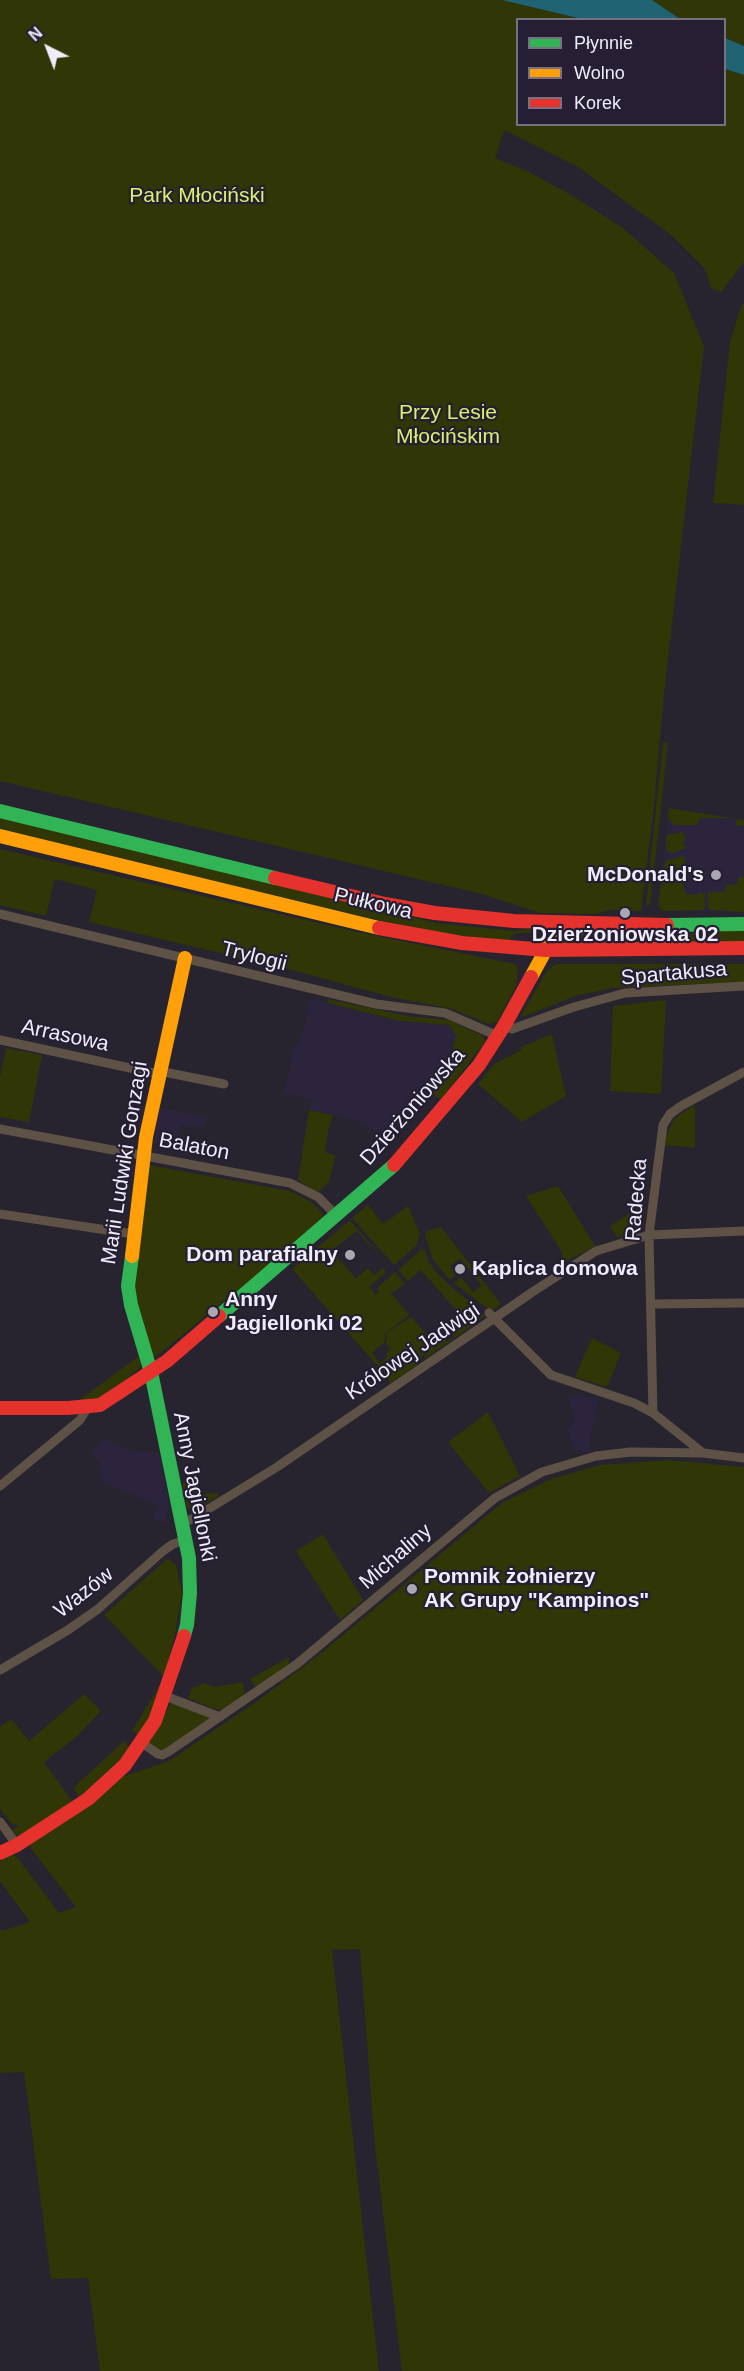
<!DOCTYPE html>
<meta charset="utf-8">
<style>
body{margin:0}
#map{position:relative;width:744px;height:2371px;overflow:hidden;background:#27242f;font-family:Arial,sans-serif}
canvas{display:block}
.legend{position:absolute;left:516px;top:18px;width:210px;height:108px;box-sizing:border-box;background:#261f33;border:2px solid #777182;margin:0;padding:8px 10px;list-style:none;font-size:18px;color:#f0ecf9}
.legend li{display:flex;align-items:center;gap:12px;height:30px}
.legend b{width:30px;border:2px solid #777182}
.north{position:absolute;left:18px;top:18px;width:60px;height:60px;-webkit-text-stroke:4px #261f33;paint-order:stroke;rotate:318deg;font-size:16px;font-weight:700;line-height:24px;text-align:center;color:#f0ecf9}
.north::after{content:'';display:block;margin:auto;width:21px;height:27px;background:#f0ecf9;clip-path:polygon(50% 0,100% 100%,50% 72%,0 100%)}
</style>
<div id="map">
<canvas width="744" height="2371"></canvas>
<ul class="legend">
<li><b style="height:8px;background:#30b455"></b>Płynnie</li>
<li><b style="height:8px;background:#ff9f0a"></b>Wolno</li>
<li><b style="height:8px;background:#e5322d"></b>Korek</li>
</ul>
<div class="north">N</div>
</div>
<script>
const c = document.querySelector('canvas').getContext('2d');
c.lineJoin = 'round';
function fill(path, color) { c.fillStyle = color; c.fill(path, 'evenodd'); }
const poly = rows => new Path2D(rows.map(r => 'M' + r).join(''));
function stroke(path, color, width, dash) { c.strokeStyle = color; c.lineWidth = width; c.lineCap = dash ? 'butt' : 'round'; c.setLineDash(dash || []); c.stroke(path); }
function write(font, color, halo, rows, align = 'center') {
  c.font = font + ' Arial,sans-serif'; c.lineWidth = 4.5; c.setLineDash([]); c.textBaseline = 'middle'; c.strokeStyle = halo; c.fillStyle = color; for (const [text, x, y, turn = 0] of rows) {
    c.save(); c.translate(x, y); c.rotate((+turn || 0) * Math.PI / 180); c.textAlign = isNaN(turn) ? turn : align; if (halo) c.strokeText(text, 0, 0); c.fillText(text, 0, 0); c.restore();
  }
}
fill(poly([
 [669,808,744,820,744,912,662,911,658,905],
 [311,999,400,1021,449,1025,456,1036,447,1068,435,1088,432,1087,384,1132,377,1132,355,1120,309,1110,313,1100,284,1093,295,1045,299,1046],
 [159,1108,207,1117,205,1127,180,1125,175,1149,158,1146,155,1140],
 [568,1395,597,1398,597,1411,589,1443,591,1452,584,1453,582,1449,573,1451,567,1429,575,1422],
 [105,1439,132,1451,158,1452,170,1506,164,1523,153,1518,157,1505,100,1481,101,1465,91,1452]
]), '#2c243c');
fill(poly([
 [0,0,502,0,582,19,518,20,518,124,724,124,725,69,744,75,744,262,721,292,711,288,705,269,670,234,578,167,504,130,495,158,527,171,573,196,623,228,674,273,704,346,664,694,653,815,641,911,611,910,595,914,540,913,482,894,0,781],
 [652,0,744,0,744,46,725,38,724,20,680,19],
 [744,302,744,505,713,503,730,342,740,309],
 [663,742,668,743,650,905,646,905],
 [669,808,744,820,744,826,736,825,737,819,725,818,701,818,697,825,675,825,668,819],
 [0,816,437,923,513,931,539,928,539,933,516,933,511,937,510,942,420,930,0,831],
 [682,832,686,839,683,843,687,848,672,853,668,852,666,847,667,835],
 [0,849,353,931,515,964,518,968,516,986,497,1022,488,1024,453,1009,395,998,288,969,89,922,97,890,55,879,46,916,0,905],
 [685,856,684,891,687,894,697,895,699,892,705,894,705,908,703,910,662,911,658,905,664,864,667,860],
 [738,877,744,877,744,912,710,910,708,908,708,892,725,892,725,885,738,884],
 [744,929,744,943,562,944,561,937,582,932,677,935],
 [555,964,744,964,744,982,613,988,575,996,520,1018,546,972],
 [328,999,407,1016,449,1020,483,1036,485,1042,442,1098,436,1097,429,1090,432,1087,435,1088,447,1068,456,1036,449,1025,400,1021,327,1003],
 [666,1000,661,1094,610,1091,613,1006],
 [552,1034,566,1096,522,1122,478,1084,494,1064,521,1050,521,1047],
 [6,1048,42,1055,29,1122,0,1117,0,1077],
 [695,1104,695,1148,664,1145,665,1138,674,1119],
 [309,1110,333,1115,328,1132,325,1152,336,1156,329,1181,320,1191,316,1191,298,1180],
 [149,1165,289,1191,311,1202,321,1211,323,1217,235,1296,232,1294,157,1356,151,1355,134,1295,138,1237],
 [558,1186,595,1246,565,1262,561,1256,563,1254,526,1196],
 [368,1205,383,1224,408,1206,420,1234,416,1246,394,1265,352,1218],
 [642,1205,645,1207,642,1229,617,1237,610,1226],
 [350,1220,391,1268,357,1231,332,1250,339,1259,339,1262,341,1261,356,1279,368,1268,374,1275,383,1268,386,1272,370,1286,375,1295,379,1291,377,1288,395,1272,405,1284,390,1294,394,1296,409,1315,386,1333,384,1343,372,1353,380,1363,387,1357,386,1354,390,1350,386,1344,387,1333,411,1317,434,1343,416,1363,417,1365,389,1384,388,1383,390,1380,292,1269],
 [441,1227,501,1304,491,1311,454,1283,461,1277,473,1292,482,1286,460,1259,450,1266,457,1274,450,1280,433,1260,425,1234,427,1231],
 [422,1249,425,1250,429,1262,437,1273,456,1291,479,1308,477,1311,457,1311,421,1270,408,1281,407,1280,398,1270],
 [467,1315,486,1315,455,1338,450,1330],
 [443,1336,447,1341,452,1338,453,1339,423,1360,430,1347],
 [592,1338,621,1353,607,1387,575,1377],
 [139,1356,141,1367,126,1379,127,1381,97,1399,78,1401],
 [488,1412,520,1476,489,1493,448,1442],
 [668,1460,744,1467,744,2371,402,2371,374,2136,360,1949,332,1950,379,2371,100,2371,88,2278,51,2279,24,2072,0,2073,0,1929,2,1931,30,1922,0,1881,0,1862,11,1854,17,1857,59,1913,76,1907,30,1847,30,1844,94,1800,122,1777,169,1761,253,1704,319,1655,502,1503,551,1479,600,1465],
 [185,1481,193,1490,203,1494,217,1493,219,1496,196,1509,189,1509,187,1507,182,1485],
 [323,1534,363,1600,340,1620,296,1551],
 [167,1559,176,1564,182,1593,175,1634,164,1677,104,1615],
 [289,1657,289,1664,256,1688,250,1679],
 [243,1682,245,1695,227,1708,219,1710,212,1708,188,1698,192,1688,204,1683,215,1687],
 [161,1683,164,1685,158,1705,140,1735,132,1731],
 [84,1694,101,1711,75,1738,44,1762,73,1802,26,1834,16,1835,12,1830,19,1826,11,1823,0,1809,0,1727,11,1719,29,1741],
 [171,1703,192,1708,211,1719,165,1750,158,1751,149,1742],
 [124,1741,132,1750,81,1799,73,1788]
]), '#303606');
fill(poly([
 [502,0,652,0,680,19,582,19],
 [725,38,744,46,744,75,725,69]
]), '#206474');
stroke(poly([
 [0,914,376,1004,445,1013,498,1036],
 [504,1026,512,1029,574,1007,625,993,744,986],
 [0,1040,158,1074],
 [159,1071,224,1084],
 [0,1129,290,1183,318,1197,337,1216],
 [0,1214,133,1234],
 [652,1304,744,1303],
 [489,1313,551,1375,634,1403,653,1413,703,1453],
 [653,1413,649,1235,663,1125,670,1114,681,1106,744,1072],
 [0,1486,80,1420,88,1407],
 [182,1523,192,1519,277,1467,534,1291,596,1251,649,1235,744,1231],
 [0,1670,68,1630,98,1609,163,1551,173,1544,186,1540],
 [165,1696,220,1717],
 [142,1743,158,1754,162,1755,168,1752,297,1664,495,1498,542,1472,596,1456,631,1452,703,1453,744,1458],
 [0,1822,17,1845]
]), '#5e5246', 9);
stroke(poly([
 [0,811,275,878],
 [667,925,744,924],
 [132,1256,128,1286,131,1305,151,1372,189,1558,190,1593,187,1625,184,1636],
 [219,1316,394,1165]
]), '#30b455', 14);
stroke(poly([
 [0,836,379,928],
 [531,977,549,944,562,933,583,927],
 [132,1256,146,1137,185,958]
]), '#ff9f0a', 14);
stroke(poly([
 [275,878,385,904,435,913,514,921,667,925],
 [379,928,462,943,546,950,744,948],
 [394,1165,479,1065,504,1026,531,977],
 [0,1408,68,1408,100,1405,167,1361,219,1316],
 [0,1853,17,1845,88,1799,125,1765,155,1721,184,1636]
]), '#e5322d', 14);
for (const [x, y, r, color] of [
 [716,875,6,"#aaa6b2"],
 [625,913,6,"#aaa6b2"],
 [350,1255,6,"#aaa6b2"],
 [460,1269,6,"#aaa6b2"],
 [213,1312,6,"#aaa6b2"],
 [412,1589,6,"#aaa6b2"]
]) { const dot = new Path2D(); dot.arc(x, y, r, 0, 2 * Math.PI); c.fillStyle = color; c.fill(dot); stroke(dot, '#261f33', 2); }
write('21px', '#d9f06f', '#261f33', [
 ["Park Młociński",197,196],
 ["Przy Lesie",448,413],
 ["Młocińskim",448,437]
]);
write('bold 21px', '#f0ecf9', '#261f33', [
 ["McDonald's",704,875,"right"],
 ["Dzierżoniowska 02",625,935,"center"],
 ["Dom parafialny",338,1255,"right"],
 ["Kaplica domowa",472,1269],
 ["Anny",225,1300],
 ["Jagiellonki 02",225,1324],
 ["Pomnik żołnierzy",424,1577],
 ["AK Grupy \"Kampinos\"",424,1601]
], 'left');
write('21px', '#f0ecf9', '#261f33', [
 ["Pułkowa",373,904,13],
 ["Trylogii",254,957,14],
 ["Spartakusa",674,974,-5],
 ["Arrasowa",65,1036,12],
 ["Dzierżoniowska",413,1107,-49],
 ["Balaton",194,1147,11],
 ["Marii Ludwiki Gonzagi",125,1163,-81],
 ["Radecka",637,1200,-85],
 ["Królowej Jadwigi",413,1352,-34],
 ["Anny Jagiellonki",194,1487,79],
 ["Michaliny",396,1557,-41],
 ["Wazów",84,1593,-38]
]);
</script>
